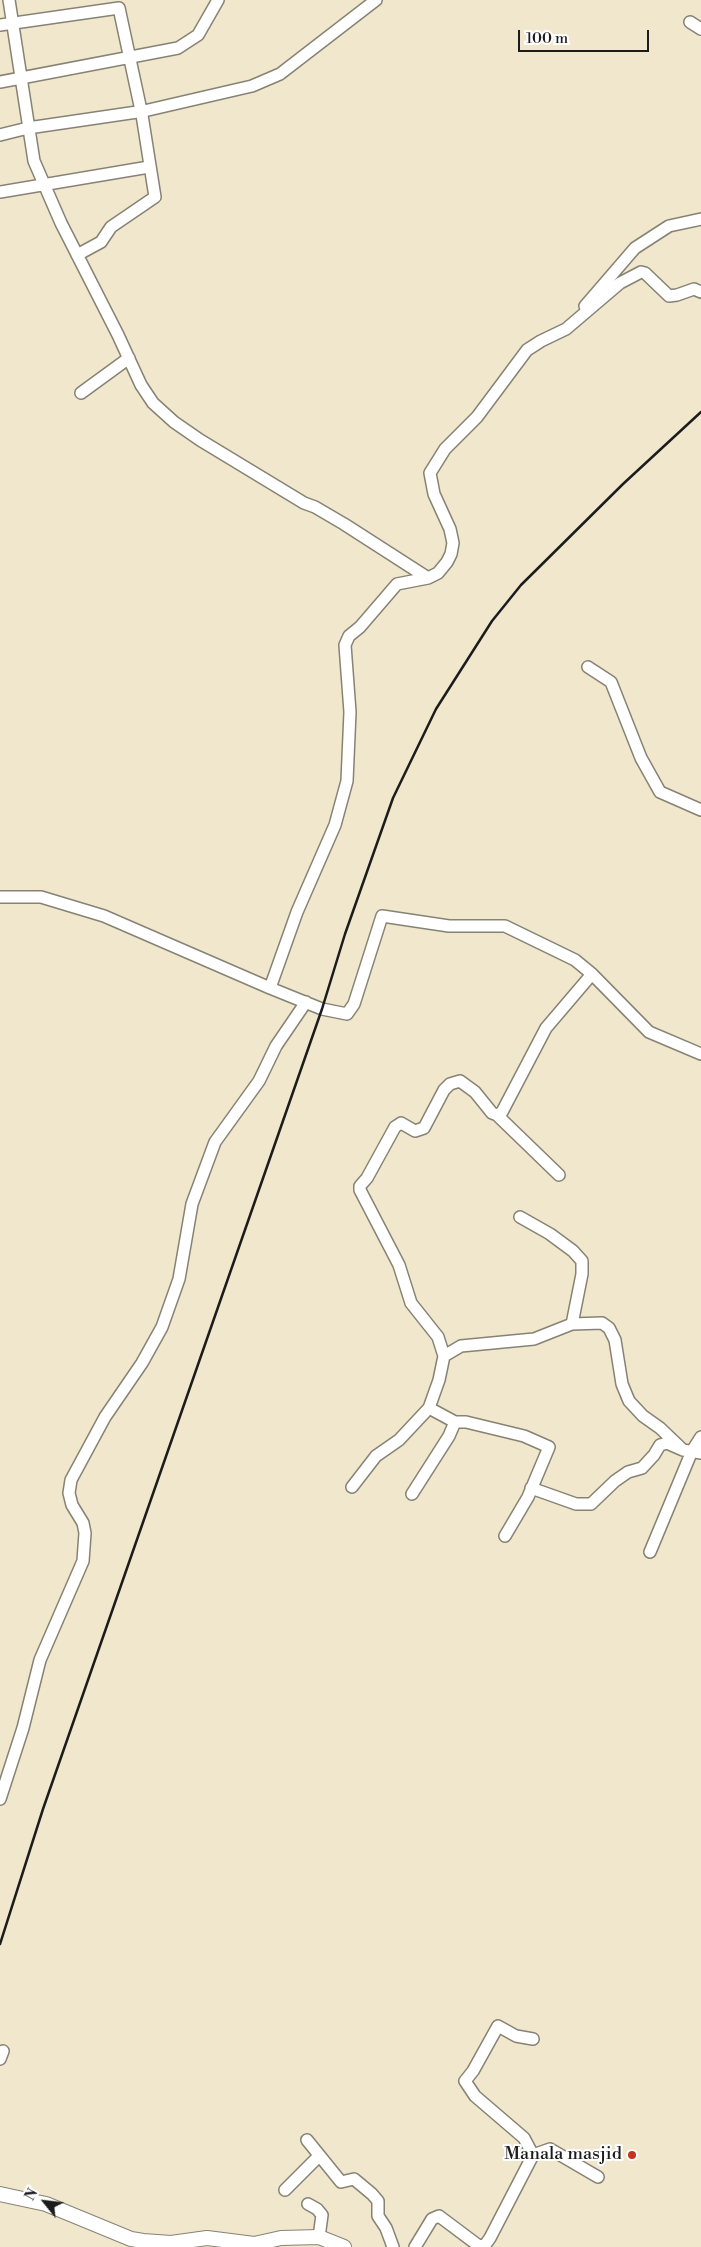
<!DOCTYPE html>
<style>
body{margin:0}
#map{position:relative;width:701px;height:2247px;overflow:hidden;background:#f0e7cd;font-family:"Libre Bodoni",serif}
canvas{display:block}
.north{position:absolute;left:20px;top:2177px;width:50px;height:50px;-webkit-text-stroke:4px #fff;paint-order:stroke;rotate:299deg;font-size:14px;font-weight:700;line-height:20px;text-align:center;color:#1c1c1c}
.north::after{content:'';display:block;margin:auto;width:18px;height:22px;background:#1c1c1c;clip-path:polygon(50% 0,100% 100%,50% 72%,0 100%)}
.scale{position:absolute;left:518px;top:30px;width:131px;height:22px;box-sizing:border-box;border:2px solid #1c1c1c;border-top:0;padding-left:6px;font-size:15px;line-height:18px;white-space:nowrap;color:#1c1c1c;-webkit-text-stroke:4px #fff;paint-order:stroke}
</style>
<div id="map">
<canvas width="701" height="2247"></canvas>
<div class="north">N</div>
<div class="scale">100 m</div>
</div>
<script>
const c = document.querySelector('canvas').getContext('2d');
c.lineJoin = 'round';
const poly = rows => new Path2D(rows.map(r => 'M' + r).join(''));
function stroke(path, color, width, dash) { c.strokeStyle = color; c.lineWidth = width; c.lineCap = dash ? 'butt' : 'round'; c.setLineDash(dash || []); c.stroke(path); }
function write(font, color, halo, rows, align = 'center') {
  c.font = font + ' "Libre Bodoni",serif'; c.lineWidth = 4; c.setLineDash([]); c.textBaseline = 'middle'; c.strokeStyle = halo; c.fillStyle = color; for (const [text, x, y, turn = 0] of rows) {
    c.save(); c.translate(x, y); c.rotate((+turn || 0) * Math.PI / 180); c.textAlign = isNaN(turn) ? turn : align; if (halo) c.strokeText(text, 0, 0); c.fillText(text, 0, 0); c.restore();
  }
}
const minor = poly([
 [690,22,701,29],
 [0,25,119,8,142,115,155,197,111,227,101,242,77,255],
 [0,82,178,48,198,35,218,0],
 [0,135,28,128,144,111,252,86,280,74,376,0],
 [0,192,149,167],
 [585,306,635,248,669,226,701,219],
 [81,393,129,358],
 [428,578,438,573,447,562,451,554,453,543,450,529,434,494,430,473,445,449,477,417,527,350,541,341,566,329,620,283,641,272,645,273,669,296,677,295,694,289,701,292],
 [588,667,611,682,641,758,660,792,701,810],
 [0,897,41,897,104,916,270,988,297,912,335,825,347,781,350,712,345,645,349,636,360,627,397,584,428,578,344,524,315,507,304,503,200,440,174,422,153,403,141,385,118,335,61,223,34,161,9,0],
 [270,988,322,1009,347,1014,354,1004,382,916,449,926,505,926,575,960,592,974,649,1032,701,1054],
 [497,1115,559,1175],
 [520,1217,550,1234,573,1251,582,1261,582,1274,572,1324],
 [444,1356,461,1346,534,1339,572,1324,602,1323,609,1328,615,1340,622,1384,629,1401,643,1416,660,1428,683,1450],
 [429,1408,455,1422,466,1422,524,1436,549,1447,528,1497,505,1536],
 [352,1487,376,1456,399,1440,429,1408,439,1380,444,1356,438,1337,411,1303,399,1265,360,1190,360,1186,367,1178,395,1127,401,1123,415,1131,424,1128,444,1090,450,1084,460,1081,475,1092,492,1113,497,1115,502,1112,546,1028,592,974],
 [531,1488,576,1504,591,1504,615,1481,628,1472,642,1468,654,1455,660,1445,667,1443,683,1450,701,1453],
 [412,1494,449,1436,455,1422],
 [650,1552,692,1451,701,1437],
 [0,1799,23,1728,40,1660,83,1561,85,1533,83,1523,72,1505,69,1493,71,1480,105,1417,142,1363,162,1327,179,1279,192,1204,215,1142,259,1081,276,1046,306,1002],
 [0,2059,3,2051],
 [307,2140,341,2182,354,2179,372,2194,378,2201,378,2216,386,2228,393,2247],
 [533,2155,550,2149,598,2177],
 [285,2190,319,2156],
 [308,2204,317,2209,322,2215,319,2237],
 [415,2247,432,2219,439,2216,479,2246,485,2245,490,2238,533,2155,524,2138,475,2096,465,2081,473,2071,498,2026,516,2036,533,2039]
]);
const major = poly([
 [0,2194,46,2204,131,2239,143,2241,171,2243,207,2238,254,2244,281,2238,319,2237,344,2247]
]);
stroke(minor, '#868274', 14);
stroke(major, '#868274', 16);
stroke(minor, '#fff', 11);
stroke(major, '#fff', 14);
stroke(poly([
 [0,1944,43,1809,322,1009,345,934,393,798,436,709,492,621,521,585,623,484,701,412]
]), '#1c1c1c', 2.5);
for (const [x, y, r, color] of [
 [632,2155,5,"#c8321e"]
]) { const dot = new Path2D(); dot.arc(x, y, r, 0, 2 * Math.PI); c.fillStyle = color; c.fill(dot); stroke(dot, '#fff', 2); }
write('18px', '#1c1c1c', '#fff', [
 ["Manala masjid",622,2155]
], 'right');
</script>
